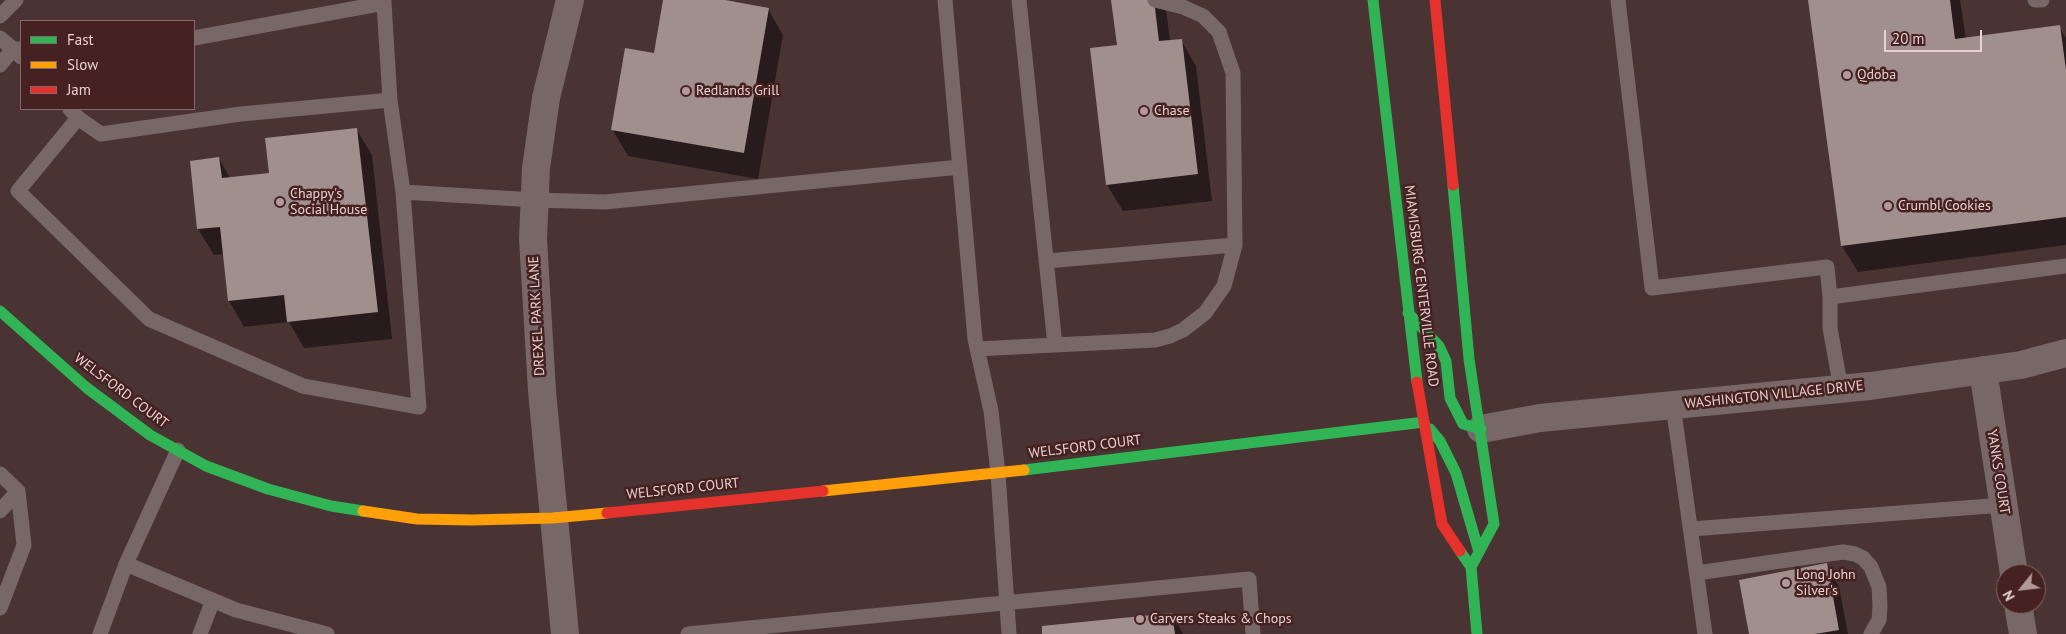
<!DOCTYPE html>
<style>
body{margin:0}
#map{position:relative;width:2066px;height:634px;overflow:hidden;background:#493433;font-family:"PT Sans",sans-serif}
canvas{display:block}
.legend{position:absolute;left:20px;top:20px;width:175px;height:90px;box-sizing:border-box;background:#452121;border:1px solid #876767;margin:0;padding:6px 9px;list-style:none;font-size:15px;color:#e9d1cf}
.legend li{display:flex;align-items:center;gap:10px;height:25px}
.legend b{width:25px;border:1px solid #876767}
.north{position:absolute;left:1996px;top:564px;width:50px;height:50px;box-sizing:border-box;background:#452121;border:1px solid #876767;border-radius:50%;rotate:241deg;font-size:14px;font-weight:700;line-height:20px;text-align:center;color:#e9d1cf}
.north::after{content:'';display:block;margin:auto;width:18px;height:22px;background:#b19a98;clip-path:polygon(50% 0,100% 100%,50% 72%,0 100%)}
.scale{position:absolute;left:1884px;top:30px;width:98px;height:22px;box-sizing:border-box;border:2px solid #e9d1cf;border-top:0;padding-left:6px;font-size:15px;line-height:18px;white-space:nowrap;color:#e9d1cf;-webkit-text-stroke:4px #452121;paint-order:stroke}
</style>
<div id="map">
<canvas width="2066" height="634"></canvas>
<ul class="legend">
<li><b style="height:6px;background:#30b455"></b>Fast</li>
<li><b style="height:6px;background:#ff9f0a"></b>Slow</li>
<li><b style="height:6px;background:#e5322d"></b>Jam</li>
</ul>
<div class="north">N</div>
<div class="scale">20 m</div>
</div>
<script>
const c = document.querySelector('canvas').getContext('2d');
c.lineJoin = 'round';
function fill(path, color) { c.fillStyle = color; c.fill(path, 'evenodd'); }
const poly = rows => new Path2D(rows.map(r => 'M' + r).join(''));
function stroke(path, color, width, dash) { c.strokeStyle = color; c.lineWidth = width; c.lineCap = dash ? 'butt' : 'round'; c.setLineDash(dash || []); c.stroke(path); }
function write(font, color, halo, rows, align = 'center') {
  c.font = font + ' "PT Sans",sans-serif'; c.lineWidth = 5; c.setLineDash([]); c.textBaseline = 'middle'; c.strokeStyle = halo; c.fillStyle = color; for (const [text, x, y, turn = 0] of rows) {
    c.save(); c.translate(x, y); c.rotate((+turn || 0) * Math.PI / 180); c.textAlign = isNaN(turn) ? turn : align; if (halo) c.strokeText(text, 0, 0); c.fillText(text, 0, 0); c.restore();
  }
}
fill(poly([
 [664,0,718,0,768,9,783,35,758,179,628,156,612,129,655,54],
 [1112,0,1165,0,1170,41,1181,40,1196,66,1212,201,1123,211,1107,185,1118,46],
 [1809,0,1960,0,1966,39,2059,27,2066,38,2066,245,1858,272,1842,246],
 [356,129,372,155,392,339,304,348,289,322,244,327,229,301,224,254,214,255,198,229,191,162,219,159,230,178,270,174],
 [1826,565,1839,587,1848,634,1750,634],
 [1172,614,1183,634,1044,634]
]), '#0007');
fill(poly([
 [663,0,725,0,769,8,744,153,611,130,625,48,654,53],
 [1111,0,1154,0,1159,41,1182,39,1198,174,1106,185,1090,48,1117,45],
 [1808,0,1950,0,1955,39,2060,25,2066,70,2066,217,1841,246],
 [357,128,378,312,287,322,284,295,228,301,220,227,197,229,190,161,219,157,222,178,269,173,265,138],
 [1827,563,1839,630,1815,634,1749,634,1739,580],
 [1172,613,1175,634,1042,634,1042,626]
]), '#a18f8e');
stroke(poly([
 [945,0,975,339,991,411,998,473,1009,634],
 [1618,0,1652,288,1827,267,1830,297],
 [2035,0,2042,0],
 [384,3,390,100],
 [0,16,16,0],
 [0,38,13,49,21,49],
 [194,38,384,3,384,0],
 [0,65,13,49,21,57],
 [70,109,78,118,18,191,149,319,303,386,419,407,403,192,535,200,605,202,960,167],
 [78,118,101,134,241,114,390,100,403,192],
 [1046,261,1235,245],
 [1055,345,1155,340,1170,336,1183,330,1205,313,1224,286,1235,245,1233,73,1219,32,1203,16,1183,7,1155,0],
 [977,349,1055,345,1019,0],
 [1841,389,1830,328,1830,297,2066,266],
 [1673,405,1705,634],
 [0,474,18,491,24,545,0,608],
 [0,511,18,491],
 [1691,529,2003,505],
 [126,564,236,610,327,634],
 [1697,573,1843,552,1855,554,1863,558,1871,567,1879,587,1880,606,1879,620,1871,634],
 [100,634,126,564,178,450],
 [200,634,213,600],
 [688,634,1249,579,1253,634]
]), '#776766', 15);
stroke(poly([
 [1983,370,2014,574],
 [1481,429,1540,418,1870,386,2021,365,2066,353],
 [2018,604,2023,634],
 [565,634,542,391,533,239,536,168,546,98,570,0]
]), '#776766', 28);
stroke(poly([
 [1373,0,1417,382],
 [1453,185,1469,359,1494,524,1471,567],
 [0,311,87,388,150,435,206,466,268,489,331,506,363,511],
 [1408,313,1439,346,1446,361,1450,398,1463,424,1481,429],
 [1430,429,1440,441,1456,473,1479,552],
 [1024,470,1424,422],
 [1460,551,1471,567,1477,634]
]), '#30b455', 11);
stroke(poly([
 [823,491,1024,470],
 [363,511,417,519,472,520,553,518,607,513]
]), '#ff9f0a', 11);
stroke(poly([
 [1435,0,1453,185],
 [1417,382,1442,524,1460,551],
 [607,513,823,491]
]), '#e5322d', 11);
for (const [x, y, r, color] of [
 [1847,75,5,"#b19a98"],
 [686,91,5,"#b19a98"],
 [1144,111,5,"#b19a98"],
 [280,202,5,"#b19a98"],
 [1888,206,5,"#b19a98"],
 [1786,583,5,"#b19a98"],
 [1140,619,5,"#b19a98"]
]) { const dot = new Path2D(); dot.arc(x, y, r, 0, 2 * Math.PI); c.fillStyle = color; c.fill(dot); stroke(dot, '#452121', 2); }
write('14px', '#e9d1cf', '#452121', [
 ["Qdoba",1857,75],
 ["Redlands Grill",696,91],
 ["Chase",1154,111],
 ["Chappy's",290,194],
 ["Social House",290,210],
 ["Crumbl Cookies",1898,206],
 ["Long John",1796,575],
 ["Silver's",1796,591],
 ["Carvers Steaks & Chops",1150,619]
], 'left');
write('14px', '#e9d1cf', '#452121', [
 ["MIAMISBURG CENTERVILLE ROAD",1421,286,83],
 ["DREXEL PARK LANE",537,316,-93],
 ["WELSFORD COURT",121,391,37],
 ["WASHINGTON VILLAGE DRIVE",1774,395,-6],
 ["WELSFORD COURT",1085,447,-7],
 ["YANKS COURT",1998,472,81],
 ["WELSFORD COURT",683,489,-6]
]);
</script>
